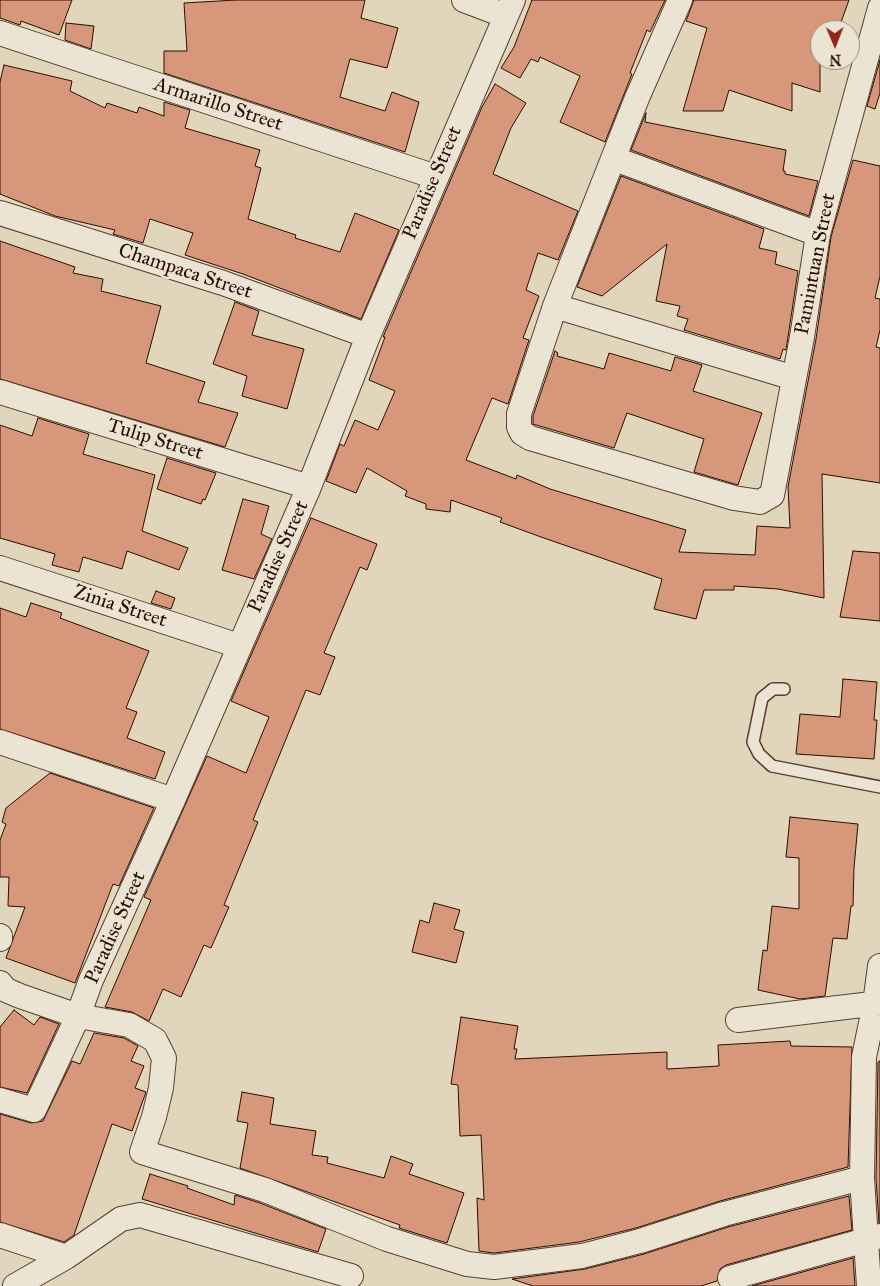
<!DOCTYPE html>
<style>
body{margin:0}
#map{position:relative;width:880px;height:1286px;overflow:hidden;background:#e1d6bb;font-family:"IM FELL Great Primer",serif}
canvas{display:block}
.north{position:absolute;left:810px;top:20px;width:50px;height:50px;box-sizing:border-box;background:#ece4d3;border:1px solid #9f8e7f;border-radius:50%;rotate:179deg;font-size:14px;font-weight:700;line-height:20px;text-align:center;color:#2b0d01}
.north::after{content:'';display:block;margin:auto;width:18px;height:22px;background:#8f2418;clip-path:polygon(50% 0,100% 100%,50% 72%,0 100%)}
</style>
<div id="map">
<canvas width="880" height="1286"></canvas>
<div class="north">N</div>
</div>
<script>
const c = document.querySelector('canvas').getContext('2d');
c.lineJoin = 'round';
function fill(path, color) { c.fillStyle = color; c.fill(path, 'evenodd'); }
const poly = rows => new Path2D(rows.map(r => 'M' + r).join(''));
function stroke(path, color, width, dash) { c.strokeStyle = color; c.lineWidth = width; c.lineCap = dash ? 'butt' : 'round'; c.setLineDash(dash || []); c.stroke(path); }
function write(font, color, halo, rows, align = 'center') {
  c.font = font + ' "IM FELL Great Primer",serif'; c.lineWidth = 5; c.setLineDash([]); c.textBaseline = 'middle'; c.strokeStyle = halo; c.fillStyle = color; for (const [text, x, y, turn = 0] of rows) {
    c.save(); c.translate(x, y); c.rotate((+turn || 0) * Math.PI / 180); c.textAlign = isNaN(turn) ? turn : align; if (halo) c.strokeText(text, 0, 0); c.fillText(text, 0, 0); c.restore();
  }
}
const building = poly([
 [0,0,72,0,59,35,21,21,20,25,0,18,0,0],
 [236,0,365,0,361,18,398,28,387,68,350,59,340,97,385,111,392,92,419,102,405,152,164,73,164,51,187,51,184,3,236,0],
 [532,0,665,0,650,32,647,30,630,73,632,74,605,142,560,122,580,76,540,57,538,62,531,59,520,78,501,68,514,47,532,0],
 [694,0,849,0,840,25,831,21,828,30,820,30,820,92,792,83,792,111,729,90,723,111,683,111,707,28,686,21,694,0],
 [66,23,94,26,91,49,65,40,66,23],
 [880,60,880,93,875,109,867,106,880,60],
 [4,65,72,81,70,91,105,108,107,103,137,113,139,107,164,116,164,102,190,110,185,128,260,150,255,166,261,168,248,219,296,235,295,238,340,252,355,213,399,230,361,319,243,274,185,255,193,233,150,219,143,243,113,234,115,230,55,216,0,194,0,82,4,65],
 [495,84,526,103,511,128,493,174,578,211,558,260,538,253,526,290,539,296,523,338,529,340,508,404,492,398,466,460,516,479,517,475,550,489,686,530,679,552,755,555,757,526,790,528,788,487,816,339,831,237,853,160,880,166,880,276,875,298,880,299,880,330,876,347,880,348,880,483,822,474,824,598,778,589,734,586,734,590,704,590,696,619,654,609,662,579,541,537,500,522,502,518,451,500,450,512,426,509,426,504,405,496,407,491,367,468,356,493,326,481,340,444,344,446,355,420,378,430,395,391,369,380,385,337,383,337,482,107,495,84],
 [646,113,645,122,786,150,783,171,785,171,785,174,818,181,809,216,631,150,646,113],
 [621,176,764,229,759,248,777,252,775,264,798,271,786,350,783,349,780,359,684,330,688,319,677,316,680,306,656,301,667,244,602,296,577,287,621,176],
 [0,241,75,267,73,273,103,279,101,291,161,306,146,363,205,382,198,402,238,413,225,447,0,379,0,241],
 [235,302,259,311,252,335,304,349,287,409,242,396,247,376,213,364,235,302],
 [555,351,558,353,557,356,604,369,609,353,671,371,675,357,702,365,693,391,762,413,738,485,694,472,704,439,627,413,614,448,533,424,533,416,555,351],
 [38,418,89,434,83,454,155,475,142,531,188,548,179,570,127,551,122,569,83,557,79,572,52,565,55,554,0,538,0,425,32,436,38,418],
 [167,458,216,473,205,500,203,499,201,504,157,489,167,458],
 [243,499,269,506,261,534,272,539,254,579,222,570,243,499],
 [311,518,377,544,367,570,360,567,324,653,335,657,320,695,306,690,253,820,258,822,224,905,229,907,211,948,204,945,181,997,163,989,149,1021,132,1012,105,1007,151,900,144,897,207,756,246,773,269,717,231,701,311,518],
 [853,551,880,553,880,621,840,617,853,551],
 [156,591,175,598,171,609,151,603,156,591],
 [31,603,62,613,60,618,149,651,126,708,137,712,127,738,165,752,155,779,0,729,0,608,26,617,31,603],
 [843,679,877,682,874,720,877,720,874,759,796,754,800,714,840,717,843,679],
 [50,773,154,808,119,886,113,884,75,983,6,958,25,907,8,906,9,877,0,877,0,840,6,824,2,822,6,808,50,773],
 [790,817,858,824,854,868,853,906,851,906,847,939,833,938,825,996,800,999,758,990,763,950,767,951,772,906,799,909,799,858,786,857,790,817],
 [434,903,460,910,454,929,464,932,456,963,412,952,420,920,429,923,434,903],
 [14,1010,34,1025,40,1017,59,1024,27,1093,0,1087,0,1027,14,1010],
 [461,1017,518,1026,514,1049,517,1049,515,1059,667,1052,667,1069,719,1066,718,1045,790,1041,791,1046,852,1047,848,1167,720,1201,636,1228,579,1242,494,1253,479,1251,477,1198,484,1200,481,1135,460,1136,458,1085,451,1084,461,1017],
 [94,1033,124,1038,138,1046,131,1061,144,1066,135,1088,146,1092,132,1131,112,1124,74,1235,64,1242,0,1222,0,1114,31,1123,43,1121,72,1061,80,1064,94,1033],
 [880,1061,880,1223,879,1223,876,1178,878,1062,880,1061],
 [242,1092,274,1098,270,1124,316,1131,312,1155,328,1157,327,1163,384,1178,391,1156,413,1164,409,1174,464,1193,447,1243,399,1228,400,1225,240,1168,248,1123,237,1121,242,1092],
 [150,1174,188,1186,187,1188,234,1205,235,1195,260,1203,326,1229,318,1252,142,1199,150,1174],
 [849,1196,852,1230,726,1265,720,1269,717,1281,701,1286,533,1286,512,1279,585,1269,644,1254,728,1227,849,1196],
 [853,1258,855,1286,752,1286,853,1258]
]);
fill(building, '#d7977a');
stroke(building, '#2b0d01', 1);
const lane = poly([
 [784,689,773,689,762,698,753,742,759,754,772,766,880,787]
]);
const street = poly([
 [464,0,506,16],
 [680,0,637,98,555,306,519,414,519,427,522,433,530,438,734,498,760,502,772,495,802,337,818,234,880,8],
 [0,33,436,177],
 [615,159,818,234],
 [0,213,223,283,368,336],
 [555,306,794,378],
 [0,392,309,487],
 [0,568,239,646],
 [0,742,173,800],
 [0,936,0,939],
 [0,983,6,990,20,996,78,1016,129,1025,155,1040,164,1058,161,1088,154,1117,142,1152,265,1190,387,1239,467,1264,494,1267,582,1256,640,1241,724,1214,862,1178],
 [738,1020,880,1003],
 [0,1100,34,1110,78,1016,91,980,173,800,309,487,368,336,513,0],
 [0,1235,66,1257,15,1286],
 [66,1257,121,1219,140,1215,351,1276],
 [730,1278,880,1236],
 [869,1286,862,1178,864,1057,875,1004,880,966]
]);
stroke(lane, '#583f30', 14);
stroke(street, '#583f30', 26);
stroke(lane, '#ece4d3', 11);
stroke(street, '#ece4d3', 24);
write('20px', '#2b0d01', '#ece4d3', [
 ["Armarillo Street",218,105,18],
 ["Paradise Street",433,183,-67],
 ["Pamintuan Street",816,264,-79],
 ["Champaca Street",185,272,18],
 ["Tulip Street",155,440,17],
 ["Paradise Street",279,557,-66],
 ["Zinia Street",120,607,18],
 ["Paradise Street",116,928,-66]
]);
</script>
